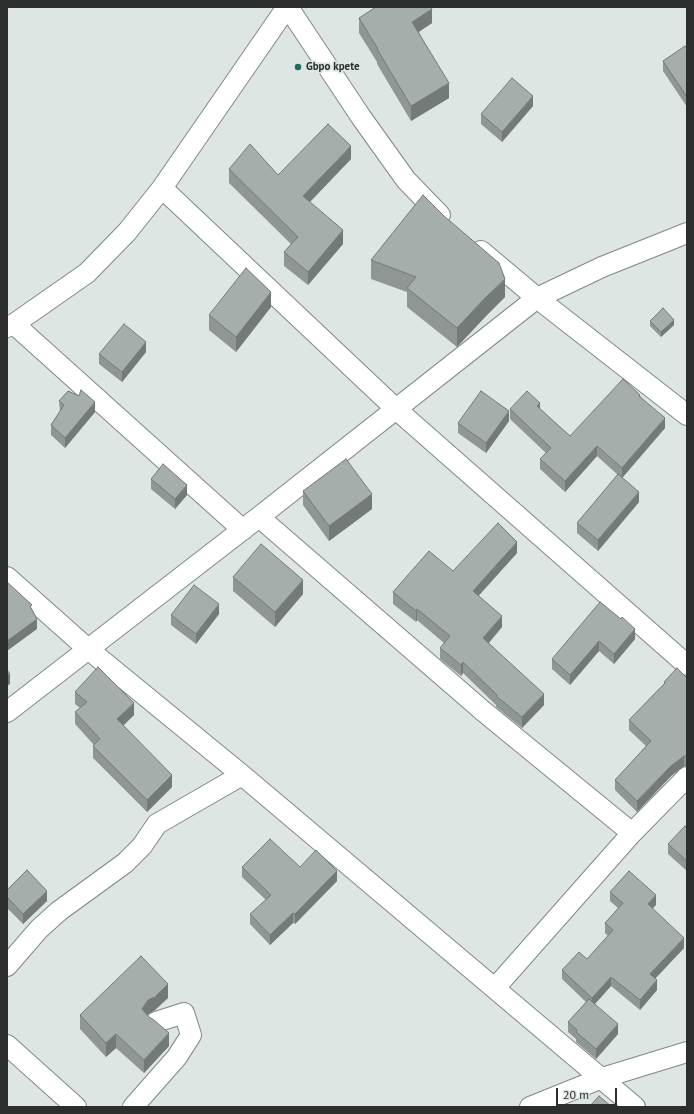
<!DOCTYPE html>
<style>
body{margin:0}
#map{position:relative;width:694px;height:1114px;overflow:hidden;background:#dee6e4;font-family:"PT Sans",sans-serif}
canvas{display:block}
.frame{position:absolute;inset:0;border:8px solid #2b2e2d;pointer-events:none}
.scale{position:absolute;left:556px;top:1088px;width:61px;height:18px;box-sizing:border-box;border:2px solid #2b2e2d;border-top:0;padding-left:5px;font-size:12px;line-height:14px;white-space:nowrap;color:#2b2e2d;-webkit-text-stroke:3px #dee6e4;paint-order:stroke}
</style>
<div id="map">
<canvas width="694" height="1114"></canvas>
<div class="frame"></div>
<div class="scale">20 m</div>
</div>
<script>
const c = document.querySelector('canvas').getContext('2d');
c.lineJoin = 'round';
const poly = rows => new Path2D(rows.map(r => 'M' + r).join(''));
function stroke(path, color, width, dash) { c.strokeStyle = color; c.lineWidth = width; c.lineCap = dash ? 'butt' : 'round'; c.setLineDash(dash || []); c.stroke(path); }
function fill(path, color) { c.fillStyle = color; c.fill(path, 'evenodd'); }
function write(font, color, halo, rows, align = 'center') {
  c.font = font + ' "PT Sans",sans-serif'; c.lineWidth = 3.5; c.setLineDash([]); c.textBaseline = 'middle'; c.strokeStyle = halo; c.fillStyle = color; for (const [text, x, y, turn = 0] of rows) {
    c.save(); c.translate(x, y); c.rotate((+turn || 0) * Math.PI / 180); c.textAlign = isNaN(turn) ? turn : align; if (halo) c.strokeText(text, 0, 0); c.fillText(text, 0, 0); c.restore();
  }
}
const minor = poly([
 [288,7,361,117,406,180,440,215],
 [162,188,396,409,687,665],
 [481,251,537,298,687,415],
 [14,324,243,530],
 [7,327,14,324,87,273,127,232,162,188,287,7],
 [259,517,483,711,632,833],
 [7,577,88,649,242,775,635,1107],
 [7,712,259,517,537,298,602,267,687,233],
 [7,966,39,929,59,911,125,863,142,846,157,824,242,775],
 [495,988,632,833,687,777],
 [7,1045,76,1107],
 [133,1107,177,1057,191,1035,184,1013,156,1022],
 [530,1107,602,1078,687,1052]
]);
stroke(minor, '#808886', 22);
stroke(minor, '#fff', 20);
fill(poly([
 [359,18,432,23,419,32,449,98,411,121,377,64,377,62,359,33],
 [687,49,687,107,663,71,663,61],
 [533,106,502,142,481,124,481,114],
 [351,159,310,202,343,244,308,285,284,266,284,252,291,244,229,183,229,169,278,175],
 [371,260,505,297,486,316,457,347,407,307,407,292,371,279],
 [271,307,236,352,209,330,209,315],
 [650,321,674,325,661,337,650,326],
 [146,352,122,382,99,364,99,354],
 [640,396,665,428,622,478,639,502,598,551,577,533,577,523,618,475,597,456,565,492,540,469,540,459,546,453,510,419,510,409,540,409,570,436],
 [59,401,95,412,65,448,51,435,51,425,60,412],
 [509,421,486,453,458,433,458,423],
 [151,479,187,495,175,509,151,489],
 [303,491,372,509,329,541,303,505],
 [517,553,478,596,502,627,489,643,544,705,522,728,496,707,496,705,463,673,461,676,440,659,440,648,444,643,417,620,416,622,393,604,393,592,453,571],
 [233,577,303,594,275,627,233,591],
 [219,614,196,644,171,625,171,615],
 [621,619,635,639,614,664,599,651,570,685,552,669,552,659],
 [687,678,687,766,684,766,671,776,637,812,615,790,615,780,646,746,629,730,629,720,664,684,664,682],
 [75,692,134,715,123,726,172,787,147,812,93,758,93,746,94,745,75,724,75,712,80,708,75,704],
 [687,828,687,871,668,854,668,844],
 [242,867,300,867,337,881,295,924,293,923,270,945,250,924,250,914,266,900,242,877],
 [7,890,47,901,23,924,7,908],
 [610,892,656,905,652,908,684,948,655,979,657,990,640,1010,611,986,595,1004,618,1034,596,1059,576,1042,576,1039,568,1032,568,1022,586,1002,562,979,562,970,587,959,608,936,605,933,605,923,618,908,610,901],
 [168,998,155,1010,147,1015,169,1046,144,1073,116,1048,106,1057,80,1029,80,1015]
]), '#8f9694');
fill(poly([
 [432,9,432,23,412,36,412,22],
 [449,83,449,98,411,121,411,106],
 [533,96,533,106,502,142,502,132],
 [351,146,351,159,303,209,303,196],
 [343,230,343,244,308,285,308,272],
 [505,279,505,297,486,316,457,347,457,328,486,297],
 [271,292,271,307,236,352,236,337],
 [674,320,674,325,661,337,661,332],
 [146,342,146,352,122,382,122,372],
 [95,402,95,412,65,448,65,438],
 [540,403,540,413,537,406],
 [509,411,509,421,486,453,486,443],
 [665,418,665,428,622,478,622,468],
 [597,446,597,456,565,492,565,481],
 [187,485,187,495,175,509,175,499],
 [639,492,639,502,598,551,598,540],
 [372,494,372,509,329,541,329,526],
 [517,542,517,553,473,602,473,591],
 [303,580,303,594,275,627,275,612],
 [219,604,219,614,196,644,196,634],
 [417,609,417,620,416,622,416,611],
 [502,616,502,627,483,649,483,638],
 [37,619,37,629,7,651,7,641],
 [635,629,635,639,614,664,614,654],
 [599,641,599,651,570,685,570,675],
 [463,662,463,673,461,676,461,665],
 [10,674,10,684,7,686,7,676],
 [544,694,544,705,522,728,522,717],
 [134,703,134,715,117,731,117,719],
 [684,756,684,766,671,776,637,812,637,801,671,766],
 [172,775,172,787,147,812,147,800],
 [337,871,337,881,295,924,295,914],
 [47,891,47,901,23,924,23,914],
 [656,895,656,905,648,913,648,904],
 [293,913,293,923,270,945,270,935],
 [684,938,684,948,650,984,650,974],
 [611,977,611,986,592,1007,592,998],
 [657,980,657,990,640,1010,640,1000],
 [168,984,168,998,155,1010,148,1014,142,1022,142,1009,148,1000],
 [618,1024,618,1034,596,1059,596,1049],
 [169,1033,169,1046,144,1073,144,1060],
 [116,1034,116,1048,106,1057,106,1043]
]), '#747a78');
const building = poly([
 [376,7,431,7,432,9,412,22,449,83,411,106,377,49,378,49,359,18,376,7],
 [685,46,687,49,687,97,663,61,685,46],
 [512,78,533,96,502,132,481,114,512,78],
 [328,124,351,146,303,196,343,230,308,272,284,252,298,237,229,169,250,144,278,175,328,124],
 [423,195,444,216,499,263,505,279,486,297,457,328,407,288,416,277,371,260,423,195],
 [246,268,271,292,236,337,209,315,246,268],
 [663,308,674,320,661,332,650,321,663,308],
 [124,324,146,342,122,372,99,354,124,324],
 [623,379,640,395,639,396,665,418,622,468,597,446,565,481,540,459,551,448,510,409,527,391,540,403,537,406,570,436,623,379],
 [81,390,95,402,65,438,51,425,64,405,59,401,68,391,79,396,81,390],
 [481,391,509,411,486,443,458,423,481,391],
 [346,459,372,494,329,526,303,491,346,459],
 [163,464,187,485,175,499,151,479,163,464],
 [618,474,639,492,598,540,577,523,618,474],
 [498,523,517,542,473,591,502,616,483,638,544,694,522,717,496,696,497,695,463,662,461,665,440,648,450,636,417,609,416,611,393,592,429,551,453,571,498,523],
 [261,544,303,580,275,612,233,577,261,544],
 [7,582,32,605,30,606,37,619,7,641,7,582],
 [194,585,219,604,196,634,171,615,194,585],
 [600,602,621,619,622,617,635,629,614,654,599,641,570,675,552,659,600,602],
 [98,667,134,703,117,719,172,775,147,800,93,746,100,739,75,712,87,702,75,692,98,667],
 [677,668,687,678,687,756,684,756,671,766,637,801,615,780,651,741,629,720,665,683,664,682,677,668],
 [7,670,10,674,7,676,7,670],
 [685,826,687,828,687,861,668,844,685,826],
 [270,839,300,867,316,850,337,871,295,914,293,913,270,935,250,914,271,895,242,867,270,839],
 [27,870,47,891,23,914,7,897,7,890,27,870],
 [629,871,656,895,648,904,684,938,650,974,657,980,640,1000,611,977,592,998,562,970,579,952,587,959,613,930,605,923,623,903,610,892,629,871],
 [141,956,168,984,155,997,148,1000,142,1009,149,1017,154,1020,169,1033,144,1060,116,1034,106,1043,80,1015,141,956],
 [589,999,618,1024,596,1049,576,1032,577,1030,568,1022,589,999],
 [599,1096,612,1107,589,1107,599,1096]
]);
fill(building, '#a6aeac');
stroke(building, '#747a78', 1);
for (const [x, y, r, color] of [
 [298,67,4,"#23695d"]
]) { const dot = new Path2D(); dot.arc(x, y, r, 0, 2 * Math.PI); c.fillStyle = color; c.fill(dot); stroke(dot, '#dee6e4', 1.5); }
write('bold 11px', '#2b2e2d', '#dee6e4', [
 ["Gbpo kpete",306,67]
], 'left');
</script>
